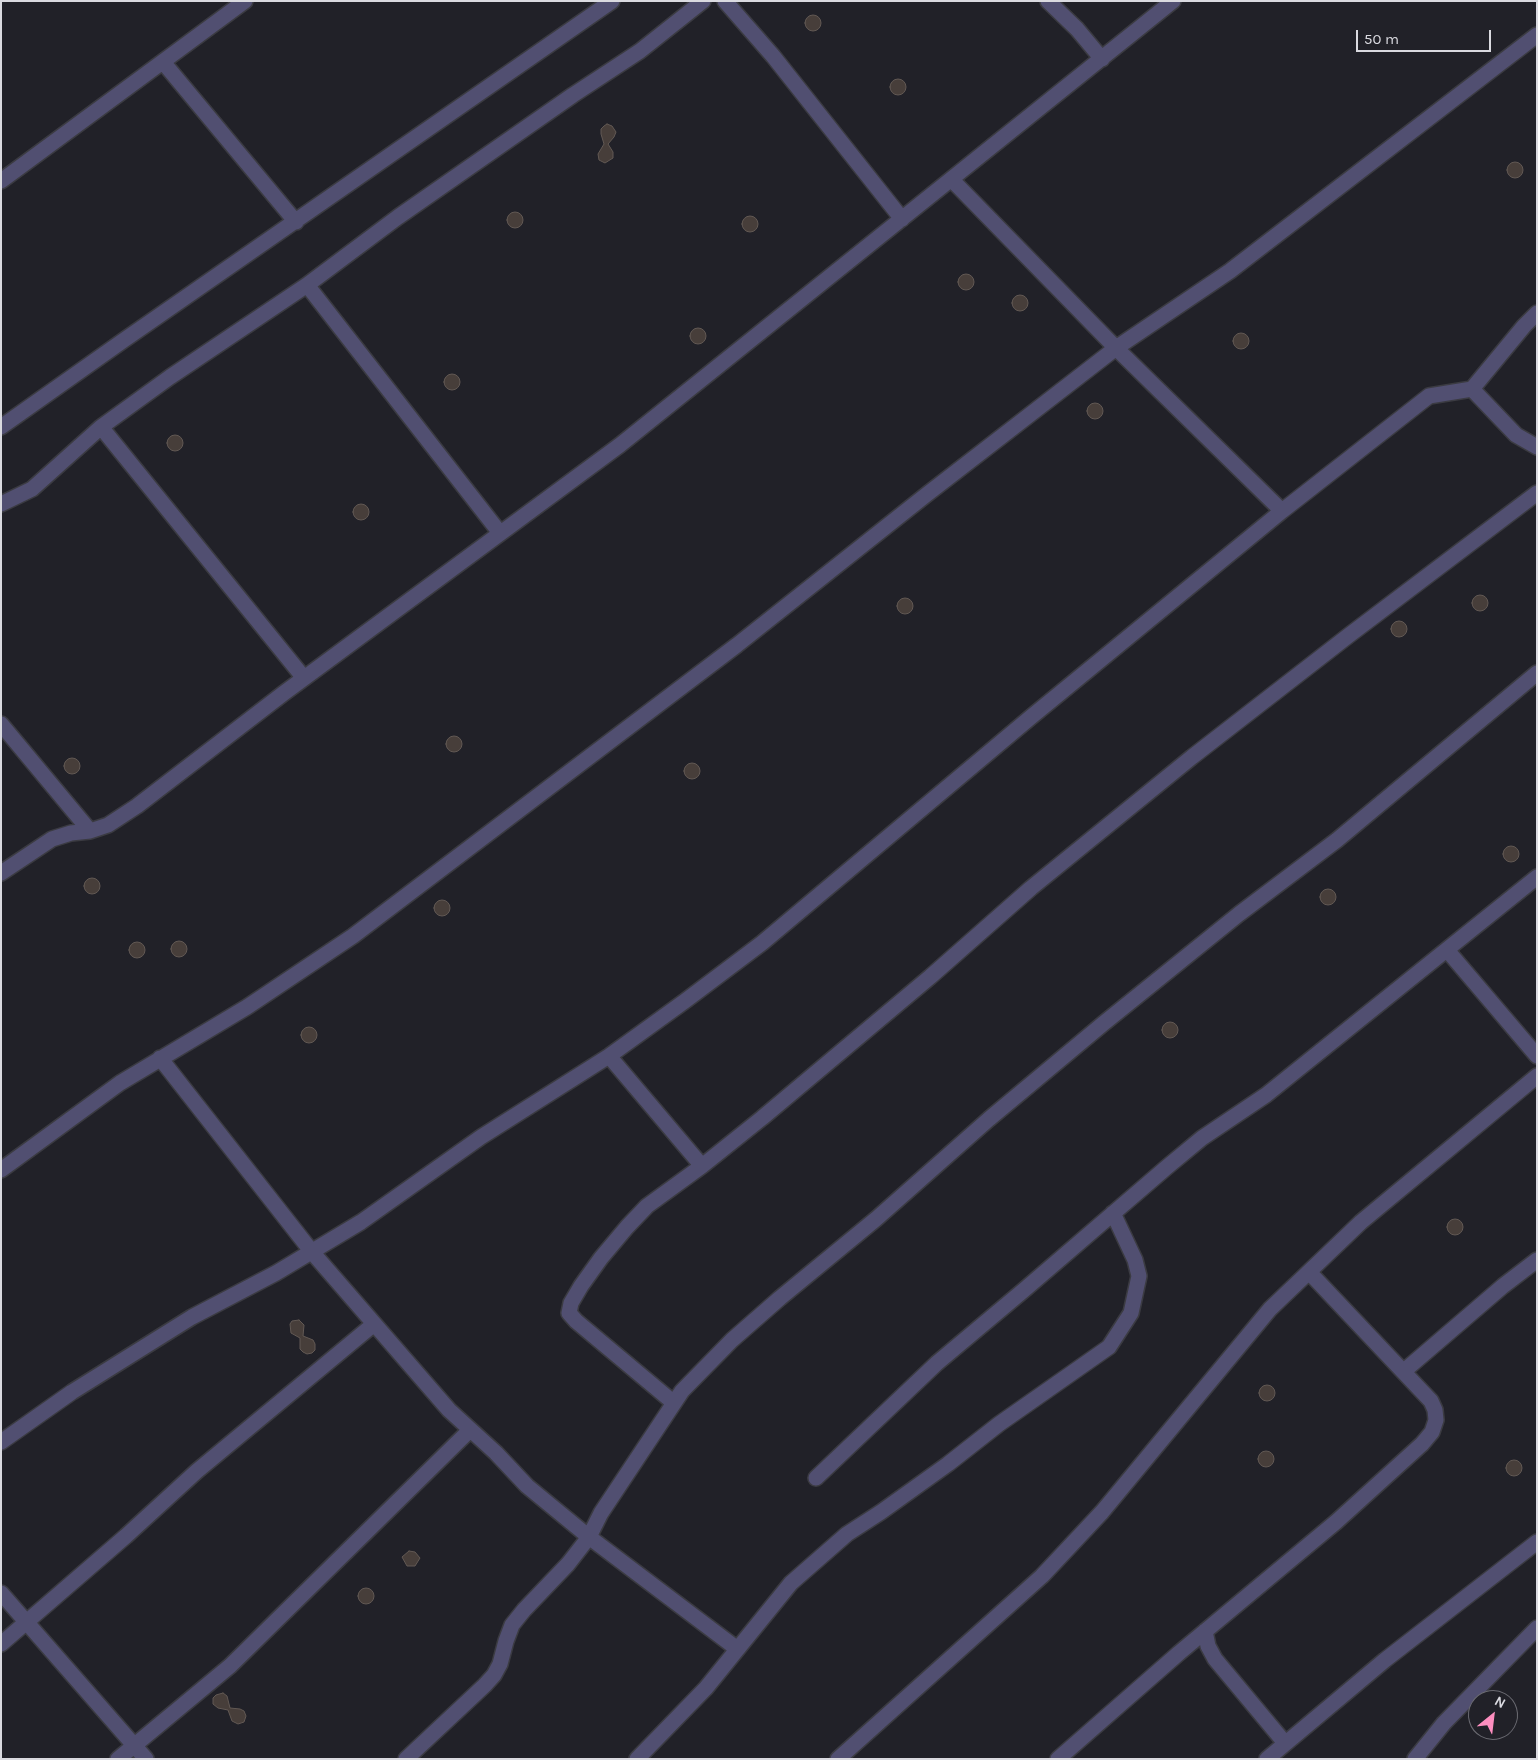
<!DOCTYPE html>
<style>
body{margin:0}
#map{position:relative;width:1538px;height:1760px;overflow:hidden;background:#212128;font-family:Karla,sans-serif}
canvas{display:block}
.frame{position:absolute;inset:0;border:2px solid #dadae0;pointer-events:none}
.north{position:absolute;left:1468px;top:1690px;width:50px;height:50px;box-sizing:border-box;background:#212128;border:1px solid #6b6b72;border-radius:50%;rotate:29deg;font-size:14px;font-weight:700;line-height:20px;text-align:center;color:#dadae0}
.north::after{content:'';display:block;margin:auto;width:18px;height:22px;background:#fd8ebf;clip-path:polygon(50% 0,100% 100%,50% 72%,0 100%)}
.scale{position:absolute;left:1356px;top:30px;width:135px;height:22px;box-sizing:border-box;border:2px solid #dadae0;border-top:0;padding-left:6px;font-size:15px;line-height:18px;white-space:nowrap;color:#dadae0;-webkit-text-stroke:4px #212128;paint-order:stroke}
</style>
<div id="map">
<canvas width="1538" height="1760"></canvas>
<div class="frame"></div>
<div class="north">N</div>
<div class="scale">50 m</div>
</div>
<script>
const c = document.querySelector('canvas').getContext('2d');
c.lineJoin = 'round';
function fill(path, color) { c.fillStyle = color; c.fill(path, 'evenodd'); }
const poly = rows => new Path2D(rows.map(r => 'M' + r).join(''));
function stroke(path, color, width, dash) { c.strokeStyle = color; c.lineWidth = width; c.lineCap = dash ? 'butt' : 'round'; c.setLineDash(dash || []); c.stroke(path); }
const building = poly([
 '805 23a8 8 0 1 1 16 0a8 8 0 1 1-16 0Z',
 '890 87a8 8 0 1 1 16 0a8 8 0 1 1-16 0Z',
 [607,124,612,126,616,132,614,137,608,144,613,152,613,158,605,163,599,160,598,154,604,144,601,134,601,129,604,126,607,124],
 '1507 170a8 8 0 1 1 16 0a8 8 0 1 1-16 0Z',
 '507 220a8 8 0 1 1 16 0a8 8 0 1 1-16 0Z',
 '742 224a8 8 0 1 1 16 0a8 8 0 1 1-16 0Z',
 '958 282a8 8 0 1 1 16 0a8 8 0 1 1-16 0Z',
 '1012 303a8 8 0 1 1 16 0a8 8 0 1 1-16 0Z',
 '690 336a8 8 0 1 1 16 0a8 8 0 1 1-16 0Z',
 '1233 341a8 8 0 1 1 16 0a8 8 0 1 1-16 0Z',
 '444 382a8 8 0 1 1 16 0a8 8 0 1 1-16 0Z',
 '1087 411a8 8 0 1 1 16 0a8 8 0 1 1-16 0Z',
 '167 443a8 8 0 1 1 16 0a8 8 0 1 1-16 0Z',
 '353 512a8 8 0 1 1 16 0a8 8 0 1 1-16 0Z',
 '1472 603a8 8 0 1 1 16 0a8 8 0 1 1-16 0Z',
 '897 606a8 8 0 1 1 16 0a8 8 0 1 1-16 0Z',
 '1391 629a8 8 0 1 1 16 0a8 8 0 1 1-16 0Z',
 '446 744a8 8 0 1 1 16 0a8 8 0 1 1-16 0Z',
 '64 766a8 8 0 1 1 16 0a8 8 0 1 1-16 0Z',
 '684 771a8 8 0 1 1 16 0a8 8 0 1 1-16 0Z',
 '1503 854a8 8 0 1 1 16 0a8 8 0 1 1-16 0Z',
 '84 886a8 8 0 1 1 16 0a8 8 0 1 1-16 0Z',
 '1320 897a8 8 0 1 1 16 0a8 8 0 1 1-16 0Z',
 '434 908a8 8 0 1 1 16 0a8 8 0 1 1-16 0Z',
 '171 949a8 8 0 1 1 16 0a8 8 0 1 1-16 0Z',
 '129 950a8 8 0 1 1 16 0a8 8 0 1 1-16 0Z',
 '1162 1030a8 8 0 1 1 16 0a8 8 0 1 1-16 0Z',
 '301 1035a8 8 0 1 1 16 0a8 8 0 1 1-16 0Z',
 '1447 1227a8 8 0 1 1 16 0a8 8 0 1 1-16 0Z',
 [299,1320,304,1325,303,1336,313,1340,315,1344,315,1350,312,1353,307,1354,303,1352,300,1349,300,1338,291,1333,290,1324,292,1321,299,1320],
 '1259 1393a8 8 0 1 1 16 0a8 8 0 1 1-16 0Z',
 '1258 1459a8 8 0 1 1 16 0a8 8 0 1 1-16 0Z',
 '1506 1468a8 8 0 1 1 16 0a8 8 0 1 1-16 0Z',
 [409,1551,415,1552,420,1558,415,1566,407,1566,402,1557,409,1551],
 '358 1596a8 8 0 1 1 16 0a8 8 0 1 1-16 0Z',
 [223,1693,227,1696,230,1708,240,1709,244,1711,246,1716,244,1722,238,1724,232,1721,228,1710,218,1708,213,1704,213,1698,216,1695,223,1693]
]);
fill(building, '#473e3a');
stroke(building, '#625954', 1);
const minor = poly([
 [725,1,773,56,902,219],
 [1048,1,1077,29,1102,59],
 [163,62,296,222],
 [952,180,1116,348,1282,511],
 [1,181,245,1],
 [307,285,500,533],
 [1472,389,1516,435,1537,447],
 [1,427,124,340,612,1],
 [101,427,304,678],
 [1,504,32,489,101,427,170,377,307,285,398,217,573,95,640,51,703,1],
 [1,724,90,831],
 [1,873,52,839,71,833,90,831,108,825,137,806,284,693,620,445,1173,1],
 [1447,950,1537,1056],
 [609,1056,702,1166],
 [160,1058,312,1252,449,1410,496,1453,527,1486,589,1537,736,1648],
 [1,1170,120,1083,247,1007,353,936,737,645,926,495,1116,348,1230,271,1537,35],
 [1404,1371,1503,1286,1537,1260],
 [674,1403,576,1321,569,1313,571,1303,581,1286,601,1258,627,1227,647,1206,702,1166,762,1118,930,977,1031,888,1192,757,1348,636,1537,493],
 [1,1442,72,1392,192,1317,276,1273,361,1222,481,1137,609,1056,685,1001,762,943,1031,717,1282,511,1429,396,1472,389,1524,326,1537,313],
 [816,1478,937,1363,1024,1290,1167,1167,1202,1138,1266,1095,1537,877],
 [1,1593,146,1759],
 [1205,1631,1208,1646,1215,1659,1285,1743],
 [1,1644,126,1536,197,1471,374,1324],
 [118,1759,230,1666,470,1430],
 [406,1759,485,1685,494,1675,500,1664,506,1641,512,1625,524,1610,568,1564,589,1537,601,1513,682,1391,732,1340,780,1298,876,1219,989,1119,1104,1023,1239,914,1337,840,1537,673],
 [637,1759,706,1688,791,1583,847,1534,881,1512,948,1464,999,1424,1109,1347,1131,1313,1139,1276,1135,1260,1113,1213],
 [838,1759,1042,1576,1102,1512,1270,1309,1361,1222,1537,1076],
 [1058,1759,1179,1653,1336,1522,1422,1444,1432,1432,1436,1420,1435,1410,1431,1401,1309,1272],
 [1267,1759,1385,1660,1537,1542],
 [1415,1759,1444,1723,1537,1628]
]);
stroke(minor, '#3b3b42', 18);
stroke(minor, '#514f71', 15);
</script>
